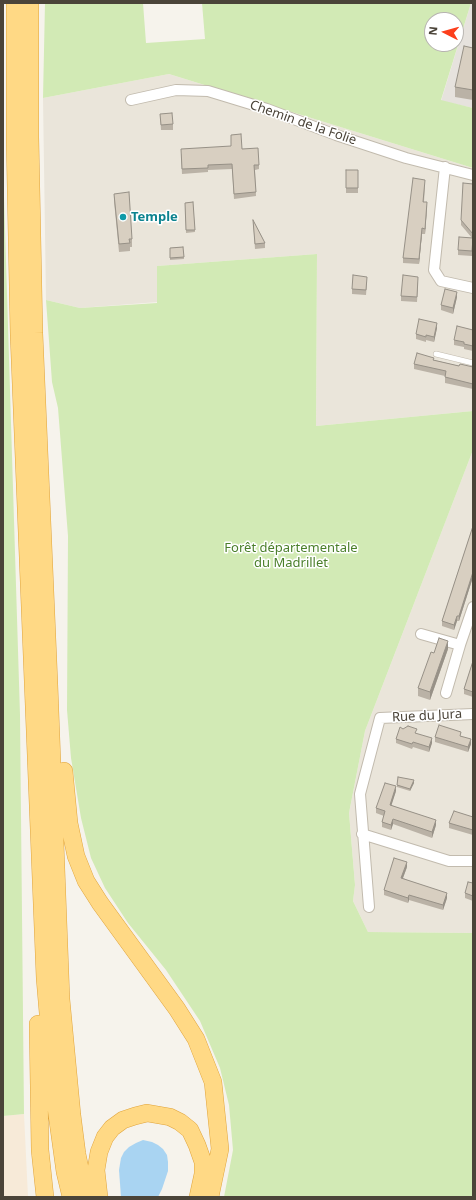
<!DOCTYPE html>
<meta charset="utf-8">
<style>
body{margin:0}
#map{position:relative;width:476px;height:1200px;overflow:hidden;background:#f6f3ec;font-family:"Noto Sans",sans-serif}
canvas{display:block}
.frame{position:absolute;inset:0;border:4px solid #4b4439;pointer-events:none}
.north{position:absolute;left:424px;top:12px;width:40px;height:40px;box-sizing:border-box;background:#fff;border:1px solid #b7b4b0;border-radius:50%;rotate:276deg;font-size:11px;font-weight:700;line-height:16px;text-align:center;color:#4b4439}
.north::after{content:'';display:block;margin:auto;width:14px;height:18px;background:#fc3f1d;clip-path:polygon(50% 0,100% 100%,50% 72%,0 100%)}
</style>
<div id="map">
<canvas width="476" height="1200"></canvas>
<div class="frame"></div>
<div class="north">N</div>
</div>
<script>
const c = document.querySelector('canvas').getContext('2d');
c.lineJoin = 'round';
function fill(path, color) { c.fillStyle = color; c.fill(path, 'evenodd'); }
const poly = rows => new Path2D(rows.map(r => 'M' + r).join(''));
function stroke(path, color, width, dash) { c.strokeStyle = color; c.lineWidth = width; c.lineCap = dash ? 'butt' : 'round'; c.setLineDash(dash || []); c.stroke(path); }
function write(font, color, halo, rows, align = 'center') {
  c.font = font + ' "Noto Sans",sans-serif'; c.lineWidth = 3; c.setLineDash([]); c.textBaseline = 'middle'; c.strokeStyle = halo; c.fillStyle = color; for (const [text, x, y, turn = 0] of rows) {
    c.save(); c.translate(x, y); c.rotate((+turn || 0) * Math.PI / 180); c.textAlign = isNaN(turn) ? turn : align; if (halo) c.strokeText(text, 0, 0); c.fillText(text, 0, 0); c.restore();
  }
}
fill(poly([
 [169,74,473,168,473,411,316,426,317,254,157,266,158,302,80,308,46,300,43,98],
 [473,450,473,933,368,932,353,901,355,885,349,813,365,731]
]), '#eae5da');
fill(poly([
 [24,1114,28,1197,3,1197,3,1116]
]), '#f7ead8');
fill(poly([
 [471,3,473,3,473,108,441,101]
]), '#e6e2dd');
fill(poly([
 [3,3,4,3,4,196,20,715,24,1114,3,1116],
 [45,3,143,3,146,43,205,39,202,3,471,3,441,100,473,108,473,168,169,74,43,98],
 [432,20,456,20,456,44,432,44],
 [317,254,316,426,473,411,473,450,365,731,349,813,355,885,353,901,368,932,473,933,473,1197,224,1197,233,1150,229,1105,220,1068,200,1021,166,970,128,923,105,888,91,858,81,818,71,758,67,710,68,536,58,408,52,382,46,300,80,308,157,303,157,266]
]), '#d2eab5');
fill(poly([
 [143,1140,152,1142,158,1145,163,1149,167,1155,168,1162,168,1171,162,1189,158,1197,121,1197,119,1170,121,1158,124,1152,129,1147,136,1143]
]), '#a9d4f2');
const service = poly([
 [436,354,473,363]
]);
const minor = poly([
 [131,100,176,90,208,91,267,109,336,135,406,158,473,175],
 [445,167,434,270,441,281,473,288],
 [421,634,460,645,473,607],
 [446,693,460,645],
 [362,834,449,861,473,861],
 [369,907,360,794,380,718,473,714]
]);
const trunk = poly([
 [15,3,15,140,19,335,45,978,56,1107,65,1172,71,1197],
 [30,3,30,137,34,333,49,684,61,999,72,1115,77,1154,86,1197],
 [64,771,69,823,76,856,86,881,100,903,177,1009,196,1039,213,1082,220,1149,210,1197],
 [38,1024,40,1150,45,1197],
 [99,1197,96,1170,99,1152,105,1137,112,1128,123,1120,135,1116,147,1113,170,1117,180,1122,190,1130,197,1145,203,1162,203,1174,198,1197]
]);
stroke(service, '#c2bbae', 6);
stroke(minor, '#c2bbae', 12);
stroke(trunk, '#e0a43c', 18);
stroke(service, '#fff', 5);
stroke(minor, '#fff', 10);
stroke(trunk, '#ffd985', 17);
fill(poly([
 [473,48,473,100,455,97,455,87],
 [160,114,173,124,173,130,161,130],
 [242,149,259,165,259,169,255,170,256,196,234,199,232,169,208,170,208,172,182,174,181,154],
 [346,170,358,170,358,193,346,193],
 [473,184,473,245,472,256,458,255,458,250,472,238,461,225,461,220],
 [425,185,424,202,427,207,425,234,422,234,419,264,403,263,403,258],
 [114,194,132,239,132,247,130,247,130,251,119,252,114,201],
 [193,202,195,232,186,233,185,203],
 [253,220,265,243,265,248,255,249],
 [183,247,184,259,170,260,170,248],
 [367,282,366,295,352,294,352,289],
 [418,282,417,302,401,301,401,296],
 [457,297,453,314,441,310,441,305],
 [437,328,434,342,426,340,426,342,416,339,416,334],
 [473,330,473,351,464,349,464,347,454,345,454,340],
 [434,360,459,366,473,367,473,389,445,383,445,376,414,369,414,364],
 [473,526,473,577,459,621,457,621,454,630,442,626,442,621],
 [448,649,430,700,418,696,418,688,434,653],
 [473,661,473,697,464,694,464,689],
 [417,734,432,743,429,752,413,747,412,749,396,743,396,739],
 [461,736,471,744,468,752,435,742,435,737],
 [414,783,410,791,397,787,397,785],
 [396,791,391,805,436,825,432,838,393,824,391,830,382,827,382,822,384,816,376,813,376,808],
 [473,817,473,835,449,828,449,823],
 [407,867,403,878,447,898,443,910,409,900,408,903,384,895,384,890],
 [473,883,473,901,465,898,465,893]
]), '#bab2a6');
fill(poly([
 [427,202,427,207,425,234,425,229],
 [422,228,422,234,419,264,419,259],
 [457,292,457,297,453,314,453,308],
 [437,323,437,328,434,342,434,337],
 [473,572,473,577,459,621,459,616],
 [457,616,457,621,454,630,454,625],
 [448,641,448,649,430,700,430,692],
 [432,738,432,743,429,752,429,747],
 [471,739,471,744,468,752,468,747],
 [414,780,414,783,410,791,410,789],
 [396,786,396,791,390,810,390,805],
 [393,819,393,824,391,830,391,825],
 [436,820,436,825,432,838,432,832],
 [407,862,407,867,401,883,401,878],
 [447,893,447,898,443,910,443,905],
 [409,895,409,900,408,903,408,898]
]), '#979187');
const building = poly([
 [464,46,473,48,473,90,455,87,464,46],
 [172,113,173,124,161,125,160,114,172,113],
 [241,134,242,149,258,148,259,165,254,165,256,192,234,194,232,164,208,165,208,168,182,169,181,149,231,146,231,135,241,134],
 [346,170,358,170,358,188,346,188,346,170],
 [413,178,425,180,423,202,427,202,425,229,422,228,419,259,403,258,413,178],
 [463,183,473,184,473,234,461,220,463,183],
 [129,192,132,239,129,239,130,243,119,244,114,194,129,192],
 [193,202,195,230,186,230,185,203,193,202],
 [253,220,265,243,255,244,253,220],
 [459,237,473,238,472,251,458,250,459,237],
 [183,247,184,257,170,258,170,248,183,247],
 [353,275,367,277,366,290,352,289,353,275],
 [403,275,418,277,417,297,401,296,403,275],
 [445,289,457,292,453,308,441,305,445,289],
 [419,319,437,323,434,337,426,335,426,337,416,334,419,319],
 [457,326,473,330,473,346,464,344,464,342,454,340,457,326],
 [417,353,434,358,433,360,459,366,460,364,473,367,473,384,445,377,446,371,414,364,417,353],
 [473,526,473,572,459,616,457,616,454,625,442,621,473,526],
 [439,638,448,641,430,692,418,688,431,652,434,653,439,638],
 [473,661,473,692,464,689,473,661],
 [439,725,461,732,460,736,471,739,468,747,435,737,439,725],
 [408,726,417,729,415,733,432,738,429,747,413,742,412,744,396,739,400,727,403,729,408,726],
 [398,777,414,780,410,789,397,785,398,777],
 [385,783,396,786,390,805,436,820,432,832,393,819,391,825,382,822,385,811,376,808,385,783],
 [454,811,473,817,473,830,449,823,454,811],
 [394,858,407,862,401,878,447,893,443,905,409,895,408,898,384,890,394,858],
 [468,882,473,883,473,896,465,893,468,882]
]);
fill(building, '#d8cfc1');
stroke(building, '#979187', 1);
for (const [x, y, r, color] of [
 [123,217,4,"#0f9aa8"]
]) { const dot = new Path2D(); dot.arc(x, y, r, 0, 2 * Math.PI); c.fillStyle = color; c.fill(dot); stroke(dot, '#fff', 1.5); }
write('13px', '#4b4439', '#fff', [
 ["Chemin de la Folie",303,123,19],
 ["Rue du Jura",427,716,-3]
]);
write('bold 13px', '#0d838f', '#fff', [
 ["Temple",131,217]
], 'left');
write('13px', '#4a7f2a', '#fff', [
 ["Forêt départementale",291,548],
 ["du Madrillet",291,563]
]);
</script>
